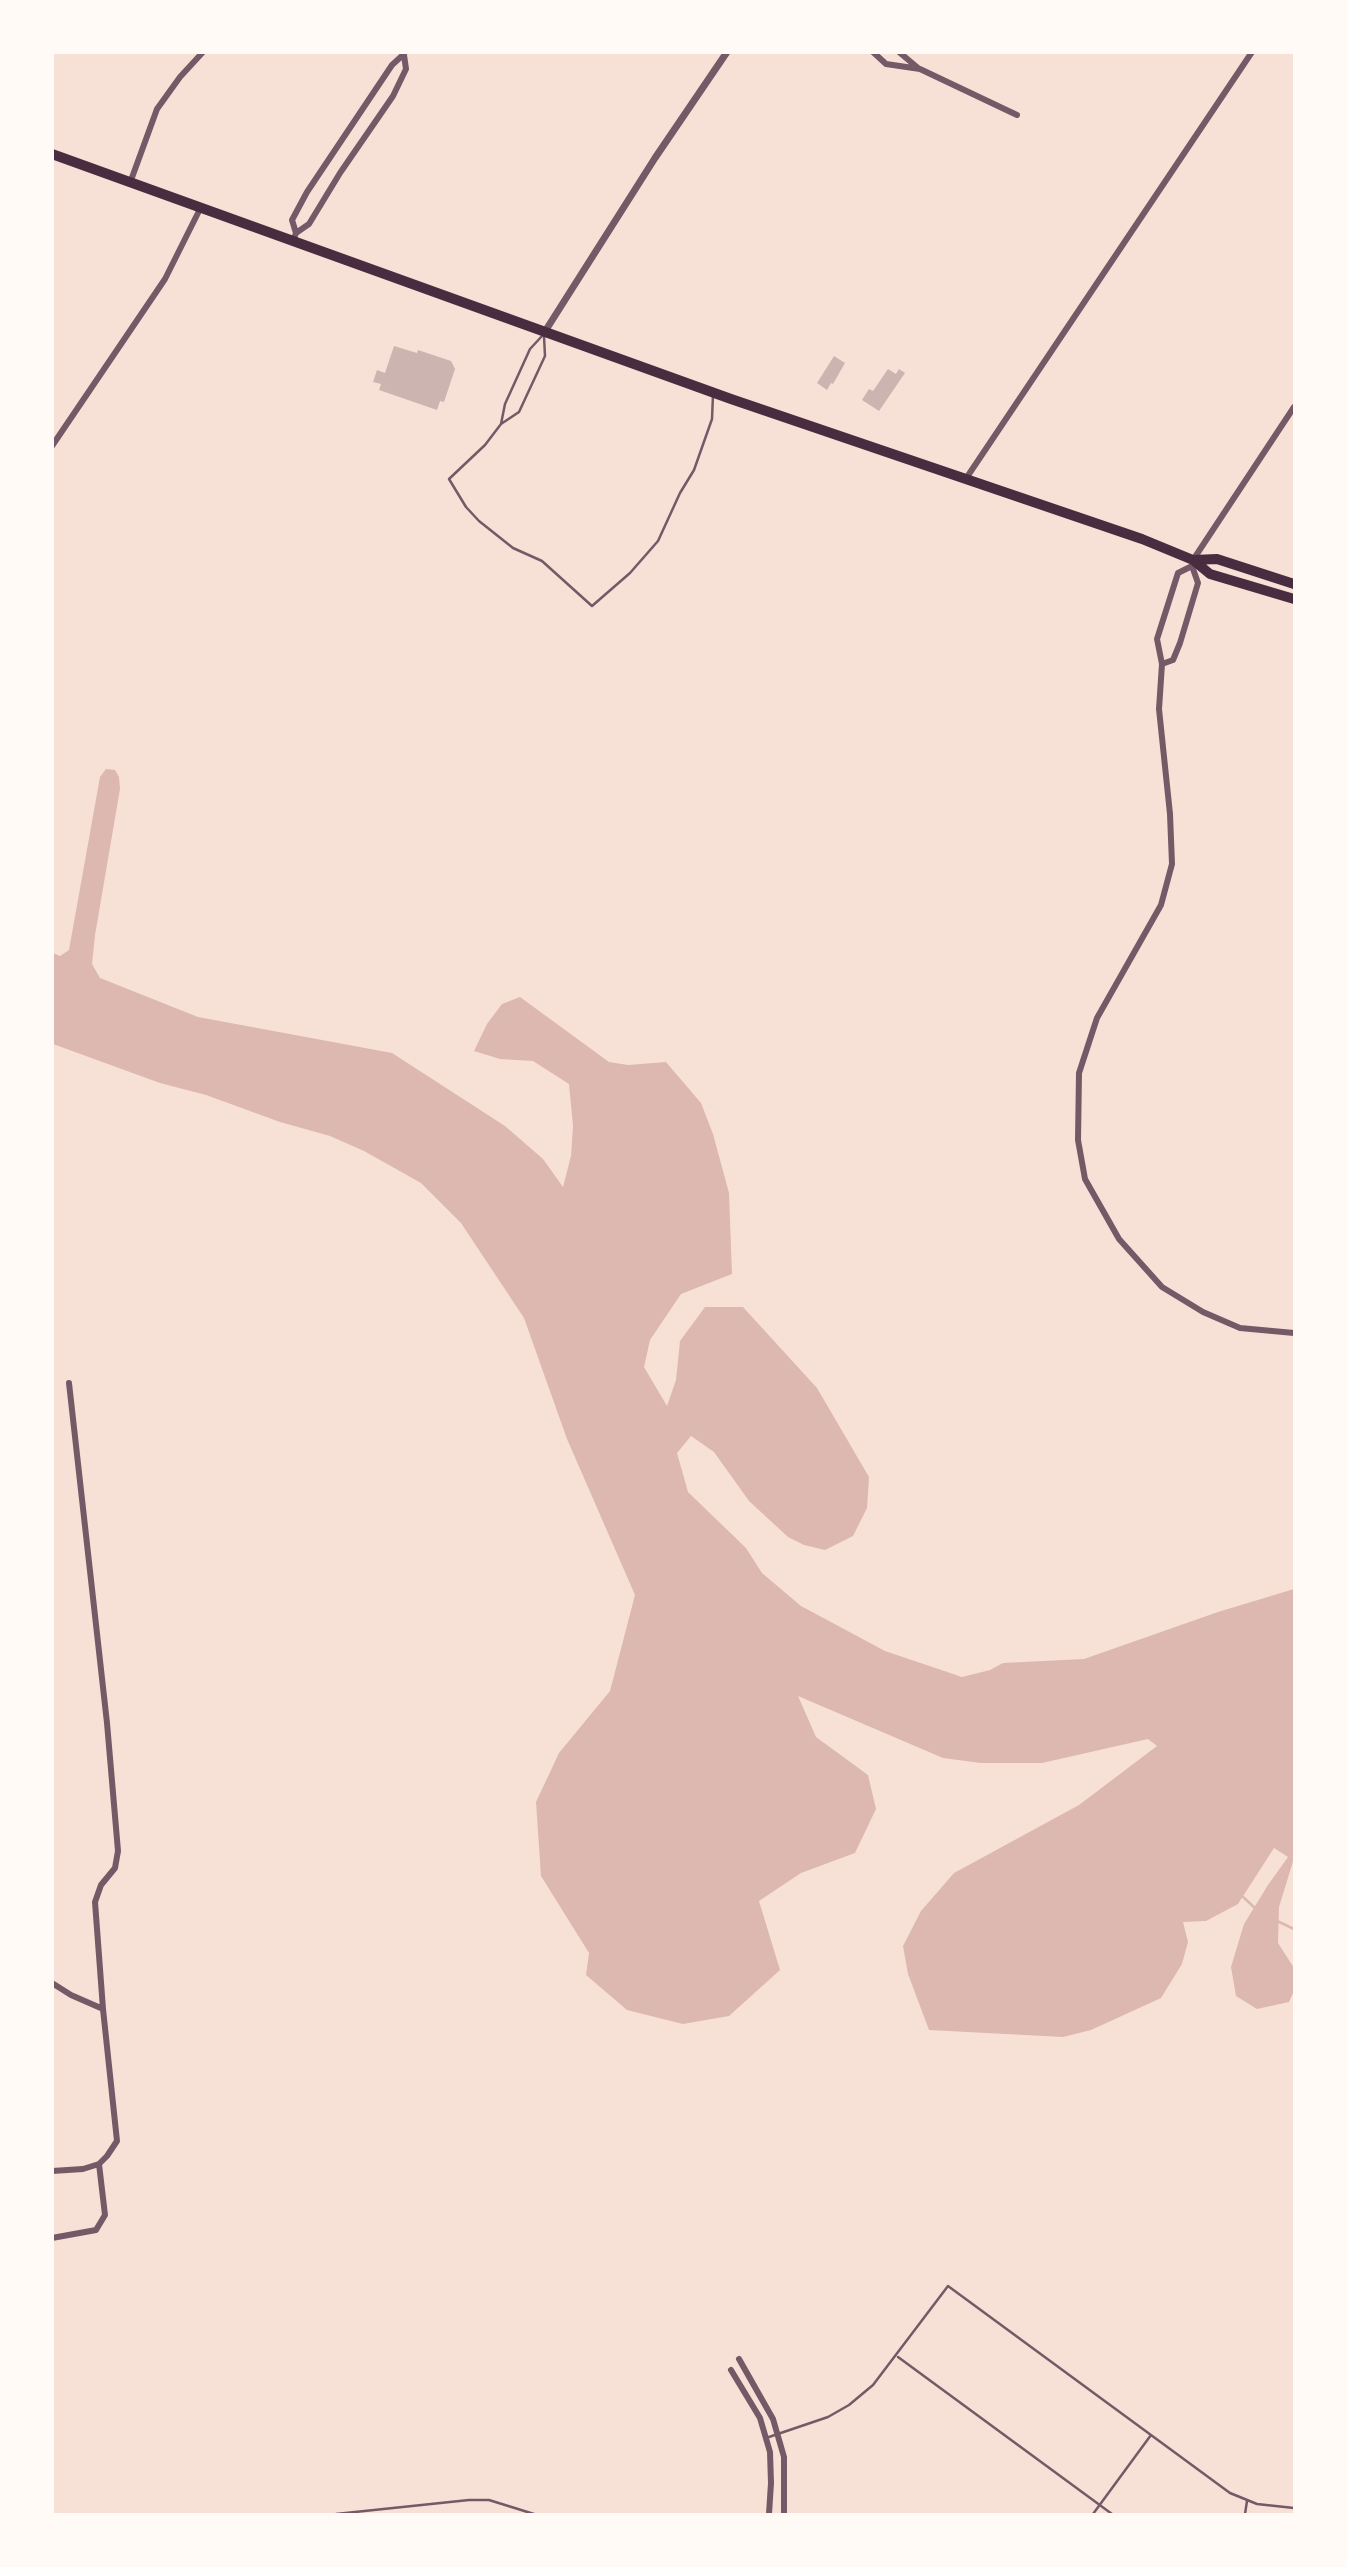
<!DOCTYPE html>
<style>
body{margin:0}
#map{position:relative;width:1347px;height:2567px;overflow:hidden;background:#f7e1d7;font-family:Figtree,sans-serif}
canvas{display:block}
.frame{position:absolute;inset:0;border:54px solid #fffaf5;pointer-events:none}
</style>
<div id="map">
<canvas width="1347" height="2567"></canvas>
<div class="frame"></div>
</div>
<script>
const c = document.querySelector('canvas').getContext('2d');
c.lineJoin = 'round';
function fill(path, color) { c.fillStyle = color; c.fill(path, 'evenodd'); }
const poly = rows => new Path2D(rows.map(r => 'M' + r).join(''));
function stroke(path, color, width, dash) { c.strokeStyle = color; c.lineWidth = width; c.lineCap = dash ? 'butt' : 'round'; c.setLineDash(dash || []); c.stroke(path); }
fill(poly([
 [106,769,115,770,119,777,120,789,95,935,92,964,100,978,198,1017,392,1053,505,1126,543,1159,563,1187,571,1156,573,1126,569,1084,533,1061,500,1059,474,1051,487,1024,502,1004,520,997,609,1062,628,1065,666,1062,701,1103,713,1134,729,1193,732,1274,681,1294,650,1340,644,1367,667,1406,676,1380,680,1341,705,1307,743,1307,817,1388,869,1477,867,1508,853,1536,825,1550,804,1545,788,1537,749,1501,714,1452,691,1436,677,1453,688,1492,746,1548,762,1573,801,1606,885,1651,962,1677,990,1670,1003,1663,1084,1659,1218,1612,1294,1589,1294,1858,1279,1907,1278,1943,1294,1968,1294,1991,1289,2002,1257,2009,1236,1996,1231,1967,1244,1924,1268,1885,1288,1857,1274,1848,1238,1904,1206,1921,1183,1922,1188,1942,1182,1964,1161,1998,1091,2030,1063,2037,929,2030,908,1974,903,1946,921,1911,954,1873,1079,1805,1157,1746,1148,1739,1042,1763,981,1763,943,1758,798,1696,816,1737,868,1775,876,1809,855,1853,801,1873,759,1901,780,1970,729,2016,683,2024,627,2010,586,1975,589,1953,541,1876,536,1802,559,1753,610,1691,635,1595,567,1439,524,1318,461,1223,421,1183,364,1151,330,1136,280,1122,206,1095,160,1083,53,1044,53,953,60,956,69,950,100,777]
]), '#dcb8b0');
stroke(poly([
 [1242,1896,1255,1908],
 [1275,1920,1294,1929]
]), '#dcb8b0', 2.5);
fill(poly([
 [394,346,417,353,418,350,451,361,455,369,444,402,440,401,437,410,379,390,381,384,373,382,377,370,385,373],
 [834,356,845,363,833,384,831,383,827,390,817,383],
 [888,369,896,374,899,369,905,373,879,411,862,400,869,389,873,391]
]), '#ccb4b1');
stroke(poly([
 [544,336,545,356,519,412,501,424,485,445,449,479,466,507,479,521,513,548,542,561,592,606,630,573,658,541,680,493,694,470,712,419,713,395],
 [501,424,505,404,530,349,542,336],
 [898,2357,1112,2514],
 [766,2438,828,2417,849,2405,873,2385,948,2286,1230,2493,1257,2504,1294,2508],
 [336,2514,469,2500,489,2500,534,2514],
 [1093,2514,1151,2435],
 [1245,2514,1247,2501]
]), '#755966', 2.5);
stroke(poly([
 [873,52,886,64,920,69,1017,115],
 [899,52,918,68],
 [130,183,157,109,180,77,203,52],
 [296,233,292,220,307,192,392,65,404,54],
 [293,241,296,233,309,224,340,173,393,96,406,69,404,55],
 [52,446,165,279,200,209],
 [965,480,1252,52],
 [1192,566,1178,573,1157,639,1162,664,1159,709,1170,814,1172,864,1161,905,1097,1018,1079,1073,1078,1140,1085,1179,1119,1239,1162,1287,1203,1312,1240,1328,1294,1333],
 [1162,664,1173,660,1180,643,1198,583,1192,566,1193,560,1294,407],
 [69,1383,107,1723,118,1851,115,1868,101,1885,95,1902,103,2009],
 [52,1983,71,1995,103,2009,117,2141,107,2156,99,2164,83,2169,52,2171],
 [52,2238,96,2230,105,2215,99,2164],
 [739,2359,773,2419,784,2457,784,2514],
 [731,2370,760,2418,770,2452,771,2483,769,2514]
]), '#755966', 6);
stroke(poly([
 [544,333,655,158,727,52]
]), '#755966', 7);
stroke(poly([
 [52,154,731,399,1142,539,1193,560,1210,574,1294,599],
 [1193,560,1217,559,1294,584]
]), '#4a2c40', 10);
</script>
